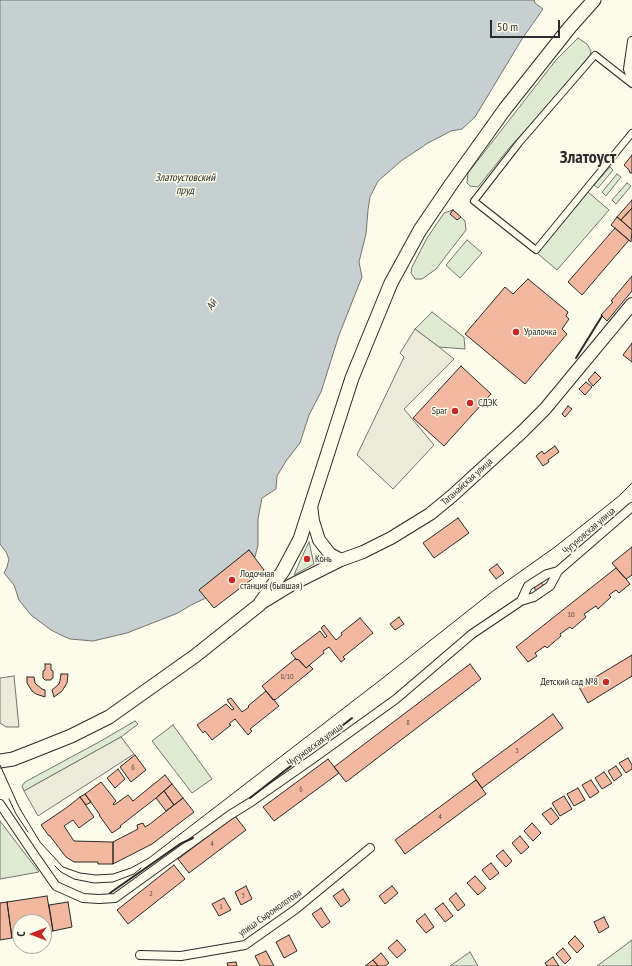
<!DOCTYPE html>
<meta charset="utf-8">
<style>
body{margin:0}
#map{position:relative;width:632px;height:966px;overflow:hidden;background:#fdfbea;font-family:"PT Sans Narrow",sans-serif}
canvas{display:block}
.north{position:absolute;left:12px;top:914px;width:40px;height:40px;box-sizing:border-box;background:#fdfbea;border:1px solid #a9a89e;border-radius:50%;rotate:270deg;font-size:11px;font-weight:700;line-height:16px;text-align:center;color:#2b2b2b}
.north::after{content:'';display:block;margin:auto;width:14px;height:18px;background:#c62828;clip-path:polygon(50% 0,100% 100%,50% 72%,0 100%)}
.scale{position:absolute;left:490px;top:20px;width:70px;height:18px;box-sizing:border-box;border:2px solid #2b2b2b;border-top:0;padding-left:5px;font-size:12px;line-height:14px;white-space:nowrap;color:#2b2b2b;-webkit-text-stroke:3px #fdfbea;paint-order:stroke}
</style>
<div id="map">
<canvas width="632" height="966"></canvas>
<div class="north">С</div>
<div class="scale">50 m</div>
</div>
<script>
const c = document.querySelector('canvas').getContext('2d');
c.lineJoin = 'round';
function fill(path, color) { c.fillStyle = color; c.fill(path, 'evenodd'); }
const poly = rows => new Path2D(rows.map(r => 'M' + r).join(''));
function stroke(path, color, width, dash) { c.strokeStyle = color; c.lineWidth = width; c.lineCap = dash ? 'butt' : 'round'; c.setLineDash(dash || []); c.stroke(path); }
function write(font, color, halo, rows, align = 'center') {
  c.font = font + ' "PT Sans Narrow",sans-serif'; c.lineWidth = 3; c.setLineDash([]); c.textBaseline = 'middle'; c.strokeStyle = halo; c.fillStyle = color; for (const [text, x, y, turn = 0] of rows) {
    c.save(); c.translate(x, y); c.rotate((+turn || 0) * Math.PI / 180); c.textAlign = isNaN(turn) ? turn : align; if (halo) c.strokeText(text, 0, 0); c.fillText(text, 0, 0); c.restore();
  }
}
const green = poly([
 [578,38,587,44,591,51,590,55,557,95,510,147,478,187,470,186,467,183,468,173,556,60,578,38],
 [610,167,613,170,598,188,594,185,610,167],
 [617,174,621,177,606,196,602,192,617,174],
 [627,183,631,186,616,204,612,200,627,183],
 [588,192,609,210,557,270,537,253,588,192],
 [453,210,465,221,466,230,436,269,422,279,415,279,411,273,412,267,427,238,444,213,453,210],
 [467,240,482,253,460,278,446,265,467,240],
 [432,312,464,337,465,349,439,347,415,329,432,312],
 [309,542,314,564,294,575,300,561,309,542],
 [135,721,138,724,121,737,24,791,22,786,25,782,99,742,135,721],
 [173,725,212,779,192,793,152,741,173,725],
 [0,821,39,872,0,879,0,821],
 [632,940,632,966,597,966,632,940],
 [470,952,478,966,450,966,470,952]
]);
fill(green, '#deebd1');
stroke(green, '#74746e', 1);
const parking = poly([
 [415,329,439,347,454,359,404,409,434,445,393,489,357,455,404,357,400,353,415,329],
 [14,676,19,727,6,727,0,723,0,678,14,676],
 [121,737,134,754,38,816,24,791,121,737]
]);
fill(parking, '#eceadb');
stroke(parking, '#74746e', 1);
const water = poly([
 [0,0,534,0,535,3,543,9,522,39,475,117,462,129,451,131,428,143,401,161,378,181,370,197,368,210,366,234,359,262,362,277,339,335,321,392,309,415,300,443,286,461,277,476,276,489,262,498,258,519,258,545,255,557,249,550,199,590,206,598,191,605,178,613,127,633,93,641,70,639,61,635,51,630,31,615,19,600,14,585,4,573,7,567,9,559,6,552,0,544,0,0]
]);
fill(water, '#c7d0d0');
stroke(water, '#74746e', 1);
const building = poly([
 [632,155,632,173,630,173,629,170,624,165,632,155],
 [632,200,632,208,621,220,617,217,632,200],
 [632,208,632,230,621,220,632,208],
 [453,210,461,217,457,220,450,214,453,210],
 [617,217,632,230,631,242,611,225,617,217],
 [615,228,629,240,582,295,568,282,615,228],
 [632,276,632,291,607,321,601,315,613,302,611,301,632,276],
 [528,279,568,312,566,316,569,319,562,329,567,334,525,384,465,334,505,287,513,294,528,279],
 [632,343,632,362,623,355,632,343],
 [461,366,491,394,444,446,413,418,461,366],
 [595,372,601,378,593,386,588,380,595,372],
 [586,382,592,387,585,395,579,389,586,382],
 [568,406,572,409,565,417,562,414,568,406],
 [555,446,559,452,548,460,549,462,543,466,536,456,542,451,544,454,555,446],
 [458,518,469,533,434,558,423,543,458,518],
 [632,547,632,575,626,579,612,563,632,547],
 [249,550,264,570,214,608,199,590,249,550],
 [497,564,504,573,496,579,489,570,497,564],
 [616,568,626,579,630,584,619,593,616,590,609,595,611,597,598,609,596,606,584,614,586,617,572,629,570,627,560,634,561,636,547,648,545,646,535,653,537,656,528,662,516,647,616,568],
 [540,581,545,587,537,592,533,586,540,581],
 [399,617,404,624,395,630,390,624,399,617],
 [360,618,373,633,343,657,345,659,341,662,329,647,323,651,324,653,306,668,298,659,297,660,291,653,320,631,325,638,327,636,321,628,324,625,336,640,342,635,341,633,360,618],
 [632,655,632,676,588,703,579,687,632,655],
 [295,659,297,660,298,659,306,668,309,665,313,669,275,700,274,699,273,700,262,686,295,659],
 [45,664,51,664,51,670,53,671,53,678,51,679,51,680,45,680,43,678,43,671,45,670,45,664],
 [470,664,481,679,346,782,334,767,470,664],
 [61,674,68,674,67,683,62,691,54,697,52,690,59,684,60,681,61,674],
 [27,677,34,677,35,683,37,685,42,689,45,690,45,697,36,694,32,691,27,683,27,677],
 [266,691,279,706,250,729,252,731,248,735,235,719,229,724,231,725,212,740,205,731,203,733,197,725,226,704,232,710,234,709,227,700,231,698,242,712,249,707,248,706,266,691],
 [553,714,563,728,482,788,472,774,553,714],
 [135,755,146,770,131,782,120,767,135,755],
 [628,758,632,765,632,769,626,773,619,763,628,758],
 [328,759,339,773,274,821,263,807,328,759],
 [616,766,622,775,614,781,608,771,616,766],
 [118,769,125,779,115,788,107,778,118,769],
 [604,772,612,783,602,789,595,778,604,772],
 [165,775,172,784,156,798,120,826,121,827,112,833,99,815,100,815,85,794,101,782,116,801,113,804,114,805,128,795,133,801,165,775],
 [476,780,486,794,405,854,395,840,476,780],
 [591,780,599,792,590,798,582,785,591,780],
 [172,784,183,798,174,805,164,791,172,784],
 [578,788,585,800,574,806,567,794,578,788],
 [164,791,174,805,166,811,156,798,164,791],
 [85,794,91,802,86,805,80,797,85,794],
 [564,796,572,809,560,816,552,803,564,796],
 [80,797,94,817,79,828,73,820,64,826,74,841,113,842,113,864,98,864,98,862,74,862,66,857,50,836,49,836,41,825,66,808,70,805,80,797],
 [183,798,194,812,152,844,113,864,113,842,138,829,137,825,143,823,145,827,150,824,183,798],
 [551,808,559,818,551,825,542,814,551,808],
 [235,816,246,830,189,873,178,859,235,816],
 [532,823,541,833,533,841,524,831,532,823],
 [520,836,529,847,521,854,512,843,520,836],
 [503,850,512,861,506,867,496,856,503,850],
 [491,863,499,873,490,880,482,870,491,863],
 [174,865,185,879,128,924,117,910,174,865],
 [475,876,486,888,478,895,467,883,475,876],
 [246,886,252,899,241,905,235,892,246,886],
 [392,886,398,893,385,904,379,896,392,886],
 [343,889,350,900,341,907,333,896,343,889],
 [456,893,465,905,458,911,449,899,456,893],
 [47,896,53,931,44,933,44,922,20,922,20,937,12,938,7,902,47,896],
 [224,898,231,910,219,916,212,904,224,898],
 [7,902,12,938,0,940,0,903,7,902],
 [68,902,72,927,53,931,49,905,68,902],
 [443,903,453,916,445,922,435,909,443,903],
 [321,908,330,922,322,928,312,914,321,908],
 [425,914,434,927,426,933,416,921,425,914],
 [604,917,609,927,599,933,594,922,604,917],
 [289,935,297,951,284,958,276,942,289,935],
 [575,936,584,946,577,953,568,943,575,936],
 [397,940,406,950,397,958,388,948,397,940],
 [563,948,571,958,565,964,556,954,563,948],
 [266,951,274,966,260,966,255,956,266,951],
 [381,953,389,963,385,966,378,966,373,960,381,953],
 [553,957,559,966,547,966,545,963,553,957],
 [373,960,378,966,365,966,373,960],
 [236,962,237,966,228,966,227,963,236,962]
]);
fill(building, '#f2b8a0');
stroke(building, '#2b2b2b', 1);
const pedestrian = poly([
 [632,84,595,55,519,143,474,201,536,250,632,133]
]);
const minor = poly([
 [632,41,628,69,632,82],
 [521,601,534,597,550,586,558,571],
 [0,804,35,856,56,886,83,898,99,899,115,898,230,815,251,802,314,758,396,699,472,634,521,601,528,586,547,574,558,571,632,507],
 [140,955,181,956,245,945,296,909,370,848]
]);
const secondary = poly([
 [311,505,313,521,319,540,330,554,341,560],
 [260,604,291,585,341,560,363,552,391,538,430,514,452,496,522,432,545,409,632,304]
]);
const primary = poly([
 [0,761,13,759,36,750,71,736,109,717,195,656,259,605,283,571,300,539,352,378,391,283,420,230,452,183,505,109,570,27,594,0]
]);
stroke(pedestrian, '#2b2b2b', 8);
stroke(minor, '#2b2b2b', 10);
stroke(secondary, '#2b2b2b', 14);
stroke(primary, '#2b2b2b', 15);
stroke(pedestrian, '#fdfbea', 6);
stroke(minor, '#fdfbea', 8);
stroke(secondary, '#fdfbea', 12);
stroke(primary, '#fdfbea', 13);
stroke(poly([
 [0,765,18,805,23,814,40,842,63,867,80,873,96,875,113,874,131,868,149,858,379,681,493,591,555,547,619,496,632,483],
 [9,799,16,814,28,832],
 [55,866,61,872,74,879,94,883,113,882,134,874,141,868]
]), '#2b2b2b', 1);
stroke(poly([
 [576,358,602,316],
 [250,798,352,718],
 [110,893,180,844,193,838]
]), '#2b2b2b', 2);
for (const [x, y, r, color] of [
 [516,332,4,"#c62828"],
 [470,403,4,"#c62828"],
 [455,411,4,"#c62828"],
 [307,559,4,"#c62828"],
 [232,580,4,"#c62828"],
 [606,682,4,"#c62828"]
]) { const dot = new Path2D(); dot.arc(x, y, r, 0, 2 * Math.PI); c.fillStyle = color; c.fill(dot); stroke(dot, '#fdfbea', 1.5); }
write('8px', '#5d4e48', null, [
 ["10",571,615],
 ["8/10",287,677],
 ["8",408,723],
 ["5",517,751],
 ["6",133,768],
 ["6",301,790],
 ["4",440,817],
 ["4",212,844],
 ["2",151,894],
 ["3",243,896],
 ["1",221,907]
]);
write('10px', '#2b2b2b', '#fdfbea', [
 ["Уралочка",524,332],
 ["СДЭК",478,403],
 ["Spar",447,411,"right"],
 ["Конь",315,559],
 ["Лодочная",240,574],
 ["станция (бывшая)",240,586],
 ["Детский сад №8",598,682,"right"]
], 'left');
write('10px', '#2b2b2b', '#fdfbea', [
 ["Таганайская улица",467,482,-42],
 ["Чугуновская улица",589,531,-41],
 ["Чугуновская улица",315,745,-36],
 ["улица Сыромолотова",270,913,-35]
]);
write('italic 11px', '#2b2b2b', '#fdfbea', [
 ["Златоустовский",185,178],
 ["пруд",185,191],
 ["Ай",212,305,-59]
]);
write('bold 18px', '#2b2b2b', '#fdfbea', [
 ["Златоуст",588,158]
]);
</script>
